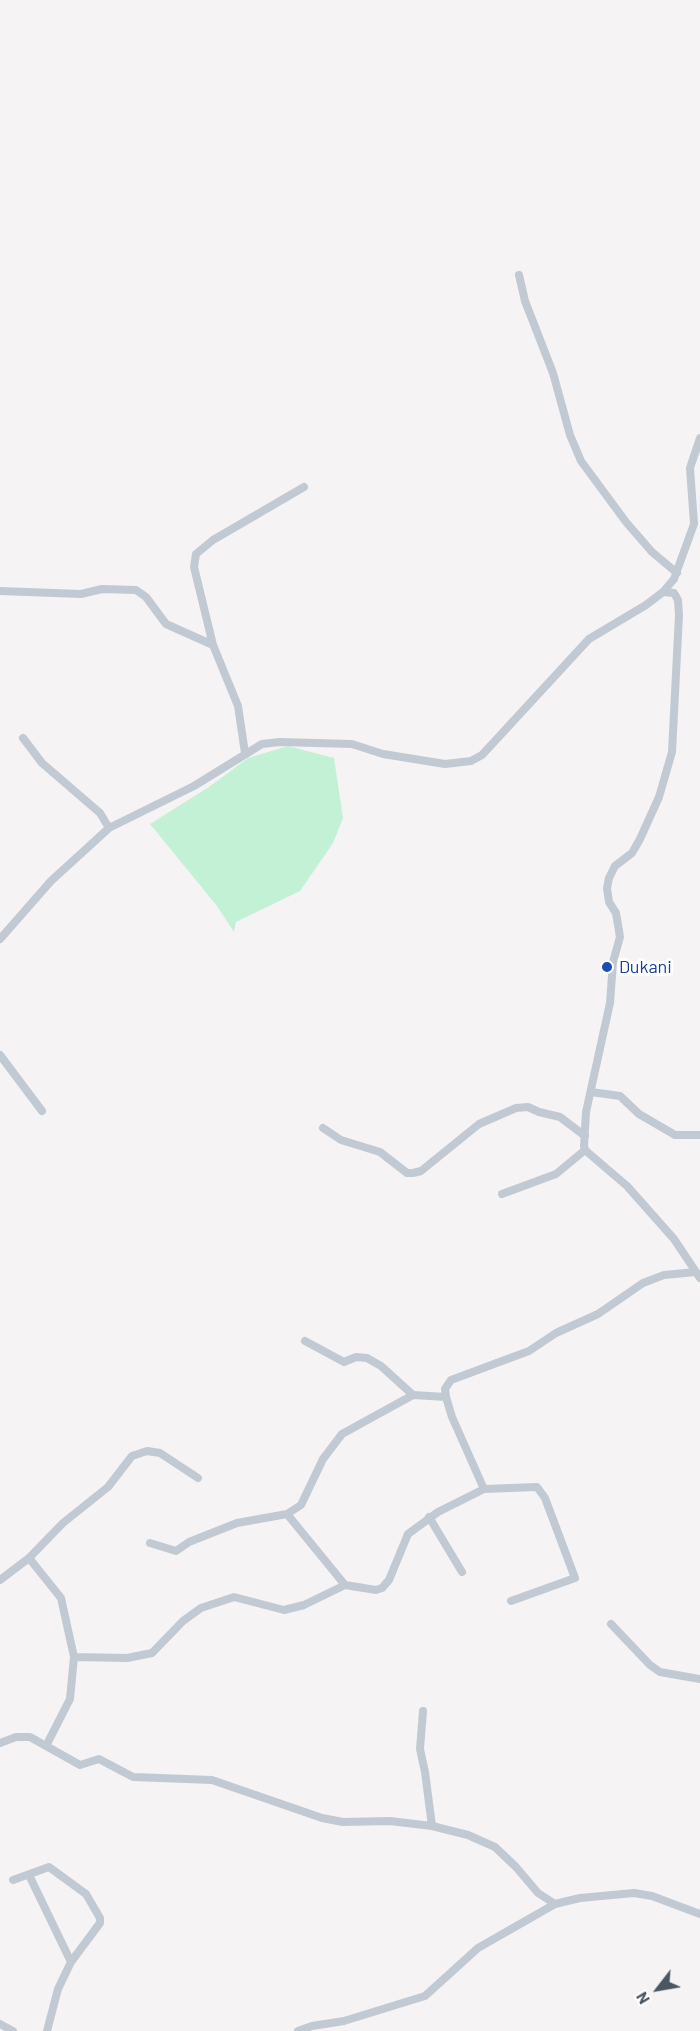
<!DOCTYPE html>
<style>
body{margin:0}
#map{position:relative;width:700px;height:2031px;overflow:hidden;background:#f5f3f3;font-family:Barlow,sans-serif}
canvas{display:block}
.north{position:absolute;left:628px;top:1959px;width:60px;height:60px;-webkit-text-stroke:4px #fff;paint-order:stroke;rotate:239deg;font-size:16px;font-weight:700;line-height:24px;text-align:center;color:#4a5661}
.north::after{content:'';display:block;margin:auto;width:21px;height:27px;background:#4a5661;clip-path:polygon(50% 0,100% 100%,50% 72%,0 100%)}
</style>
<div id="map">
<canvas width="700" height="2031"></canvas>
<div class="north">N</div>
</div>
<script>
const c = document.querySelector('canvas').getContext('2d');
c.lineJoin = 'round';
function fill(path, color) { c.fillStyle = color; c.fill(path, 'evenodd'); }
const poly = rows => new Path2D(rows.map(r => 'M' + r).join(''));
function stroke(path, color, width, dash) { c.strokeStyle = color; c.lineWidth = width; c.lineCap = dash ? 'butt' : 'round'; c.setLineDash(dash || []); c.stroke(path); }
function write(font, color, halo, rows, align = 'center') {
  c.font = font + ' Barlow,sans-serif'; c.lineWidth = 6; c.setLineDash([]); c.textBaseline = 'middle'; c.strokeStyle = halo; c.fillStyle = color; for (const [text, x, y, turn = 0] of rows) {
    c.save(); c.translate(x, y); c.rotate((+turn || 0) * Math.PI / 180); c.textAlign = isNaN(turn) ? turn : align; if (halo) c.strokeText(text, 0, 0); c.fillText(text, 0, 0); c.restore();
  }
}
fill(poly([
 [288,746,334,758,343,818,333,843,300,891,236,922,234,932,217,906,150,824,209,787,248,758]
]), '#c3f1d5');
stroke(poly([
 [519,275,525,301,553,373,570,435,581,461,626,522,652,552,677,573],
 [0,591,81,594,102,589,136,590,146,597,166,624,213,645,238,706,245,753],
 [663,592,674,593,678,600,679,615,672,752,659,797,640,839,632,853,615,866,609,878,607,888,609,902,616,913,620,937,613,962,610,1003,586,1112,584,1146,585,1150,627,1186,674,1239,700,1278],
 [213,645,194,567,196,554,213,540,304,487],
 [23,738,42,763,100,813,109,828],
 [0,939,51,881,109,828,194,786,262,744,280,742,352,744,383,754,445,764,471,761,482,755,589,639,646,605,663,592,674,579,694,524,690,468,700,438],
 [0,1055,42,1111],
 [591,1092,620,1096,639,1114,675,1135,700,1135],
 [323,1128,341,1140,380,1152,407,1173,413,1173,421,1171,479,1124,516,1108,528,1107,539,1112,560,1117,585,1136],
 [502,1194,556,1174,585,1150],
 [305,1341,344,1362,356,1357,367,1358,381,1366,413,1395,446,1397],
 [484,1489,452,1417,446,1397,445,1389,451,1380,529,1351,556,1333,598,1314,643,1283,664,1275,696,1272],
 [287,1514,301,1505,323,1459,342,1434,413,1395],
 [429,1517,462,1572],
 [150,1543,176,1551,189,1542,237,1523,287,1514,345,1585,376,1590,382,1588,389,1580,408,1534,438,1512,484,1489,537,1487,545,1498,575,1578,511,1601],
 [0,1580,29,1558],
 [611,1624,650,1665,660,1672,700,1679],
 [74,1657,127,1658,152,1653,183,1621,201,1608,234,1597,284,1610,304,1605,345,1585],
 [423,1711,420,1749,425,1772,432,1826],
 [0,1743,16,1737,30,1737,80,1765,99,1759,133,1777,212,1780,322,1818,343,1822,390,1821,432,1826,468,1835,495,1847,516,1867,538,1893,555,1904],
 [46,1746,70,1699,74,1657,61,1598,29,1558,63,1523,108,1487,132,1456,147,1451,160,1453,198,1478],
 [29,1875,71,1962],
 [13,1880,49,1867,86,1894,100,1918,100,1923,71,1962,58,1989,47,2031],
 [0,2024,13,2031],
 [298,2031,312,2026,344,2021,425,1996,478,1948,555,1904,580,1898,634,1893,652,1896,700,1914]
]), '#c1cad2', 8);
for (const [x, y, r, color] of [
 [607,967,6,"#1a4fb4"]
]) { const dot = new Path2D(); dot.arc(x, y, r, 0, 2 * Math.PI); c.fillStyle = color; c.fill(dot); stroke(dot, '#fff', 2); }
write('18px', '#164399', '#fff', [
 ["Dukani",619,967]
], 'left');
</script>
